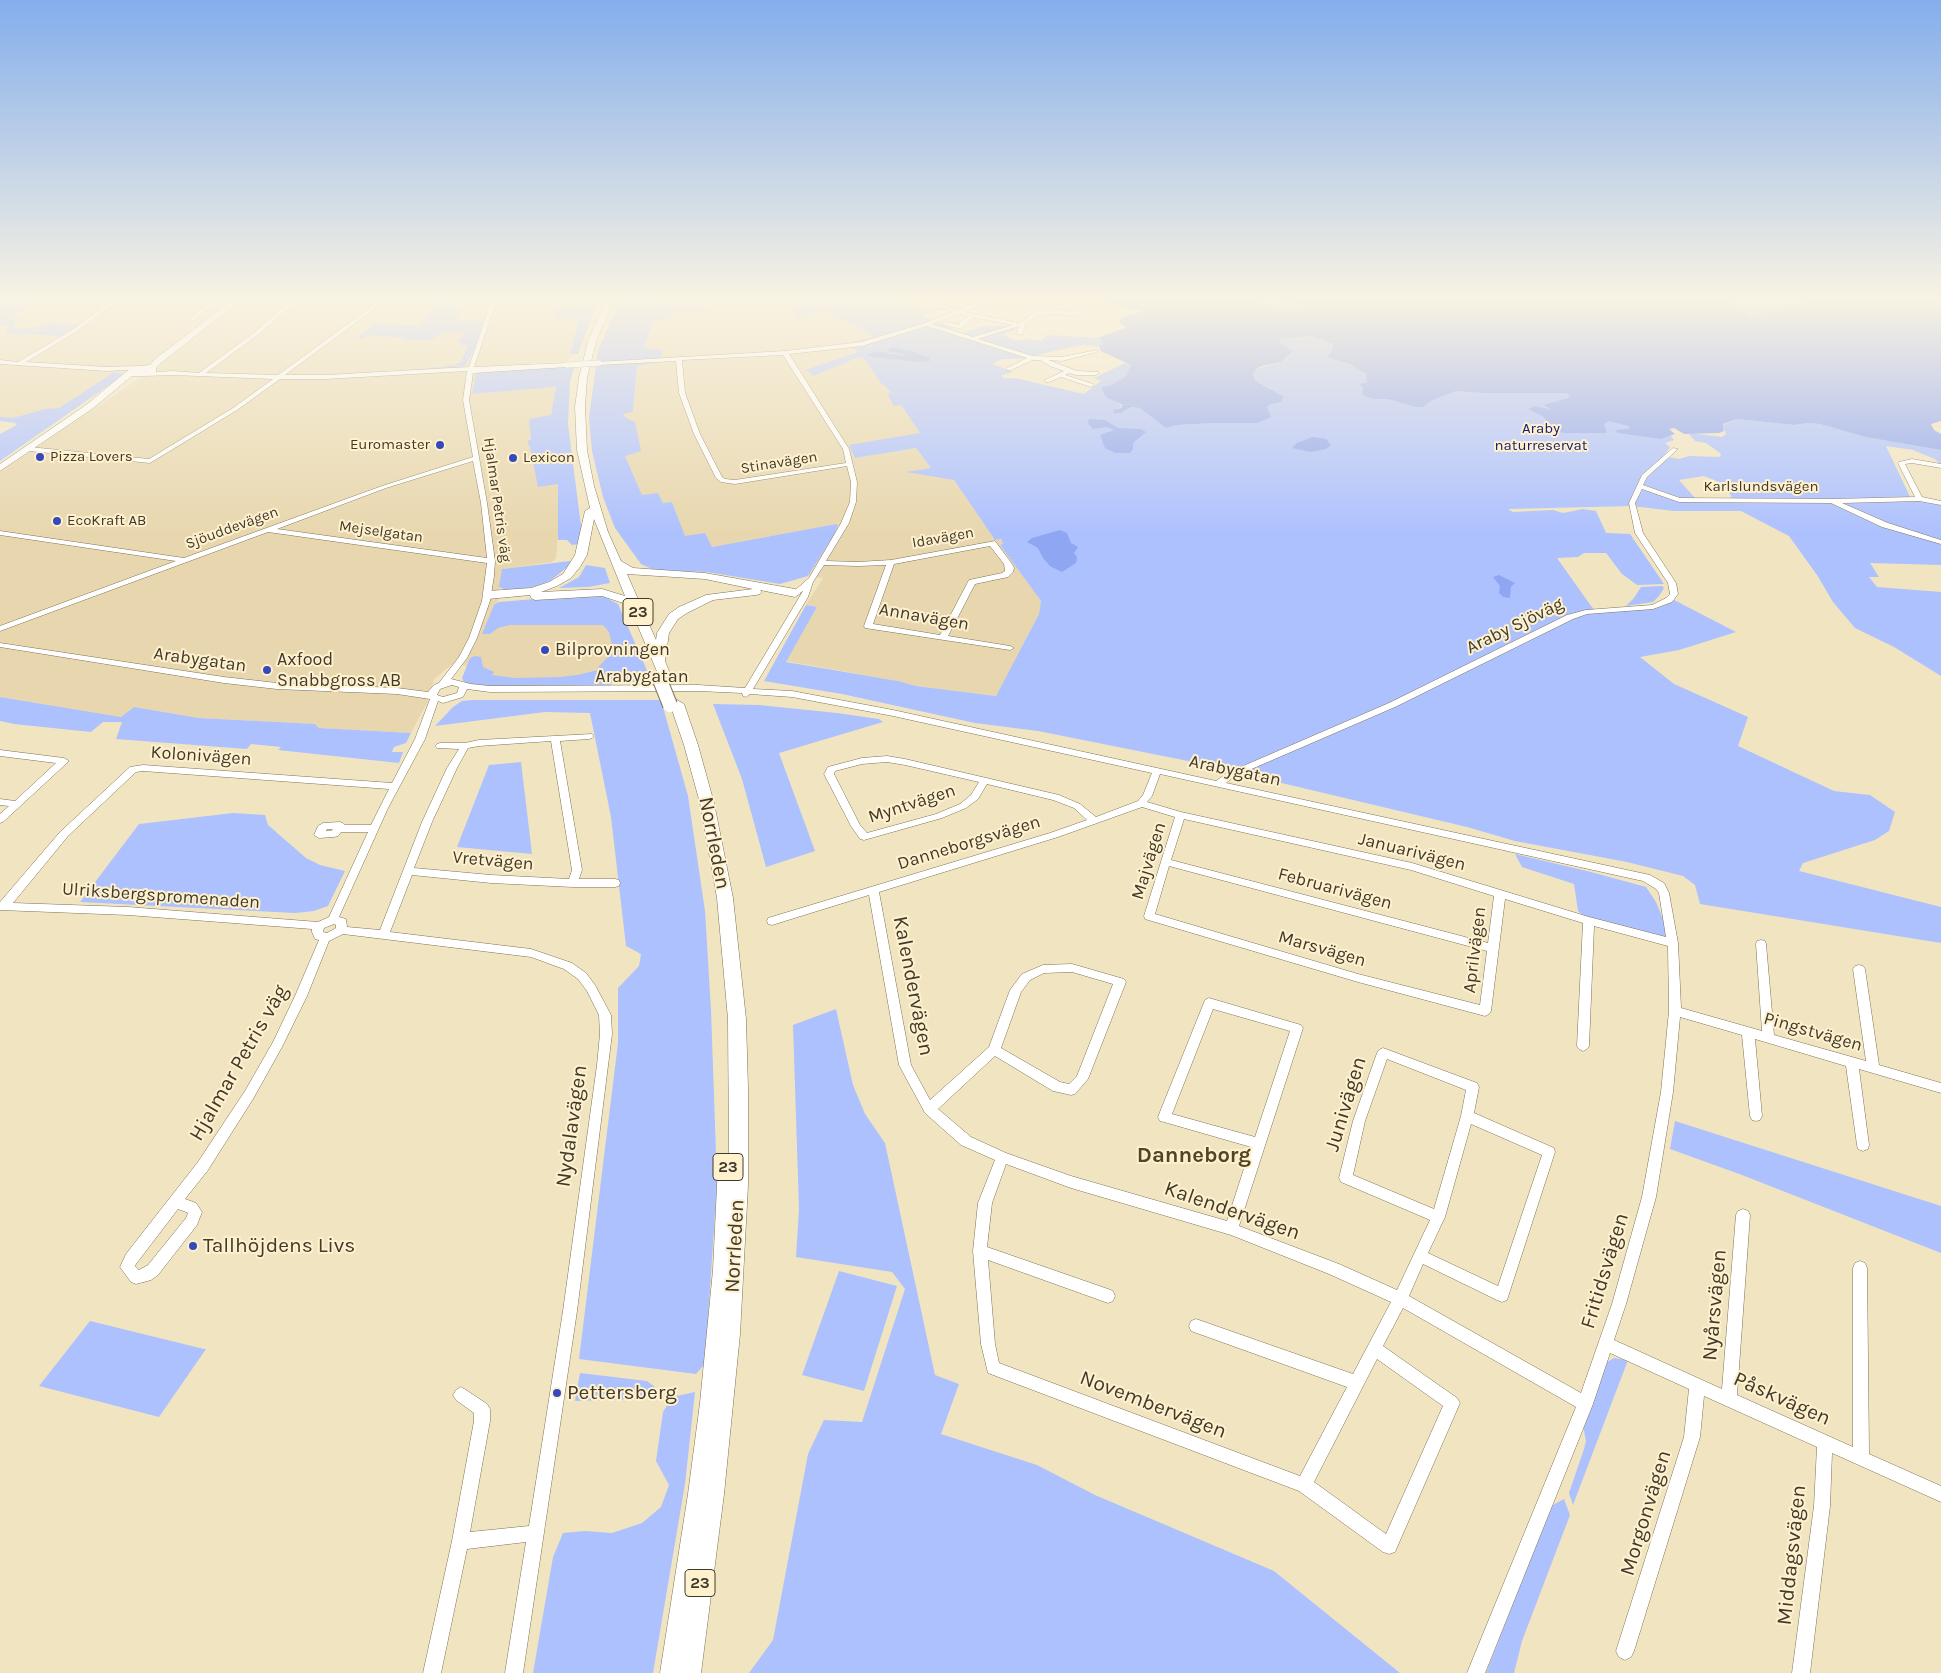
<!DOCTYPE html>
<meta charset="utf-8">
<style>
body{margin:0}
canvas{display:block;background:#f1e4c1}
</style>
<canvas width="1941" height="1673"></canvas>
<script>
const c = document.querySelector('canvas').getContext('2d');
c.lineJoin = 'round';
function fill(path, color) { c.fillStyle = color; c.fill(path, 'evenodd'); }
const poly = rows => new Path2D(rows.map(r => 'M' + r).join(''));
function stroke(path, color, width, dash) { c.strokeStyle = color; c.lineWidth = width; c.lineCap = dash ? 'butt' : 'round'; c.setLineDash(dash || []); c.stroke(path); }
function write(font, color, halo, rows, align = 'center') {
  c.font = font + ' Karla,sans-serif'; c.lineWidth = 4; c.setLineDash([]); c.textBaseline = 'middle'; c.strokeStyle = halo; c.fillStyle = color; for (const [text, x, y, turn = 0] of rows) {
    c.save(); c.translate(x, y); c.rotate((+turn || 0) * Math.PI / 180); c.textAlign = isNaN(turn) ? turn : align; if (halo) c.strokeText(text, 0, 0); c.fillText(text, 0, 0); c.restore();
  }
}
fill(poly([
 [5,299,587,299,584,307,556,309,579,317,568,361,483,367,472,394,556,387,551,415,527,441,558,484,559,521,556,558,552,562,502,569,497,606,607,606,622,660,591,676,517,680,490,676,480,666,451,665,434,679,428,701,411,733,319,728,315,724,199,718,134,707,121,717,0,697,0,472,135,381,148,375,114,372,59,408,45,409,13,418,0,417,0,302],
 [661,299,790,299,795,304,794,316,805,317,824,311,869,333,873,338,854,346,858,351,806,370,814,376,859,357,865,360,882,385,884,385,891,394,887,395,894,405,901,405,920,434,849,445,855,458,916,448,931,468,909,472,954,480,995,540,1000,539,1004,544,1000,545,1041,601,1039,614,996,696,916,686,898,681,786,661,817,607,806,605,823,578,808,576,828,545,838,525,836,524,712,547,685,536,672,502,663,503,642,495,625,456,626,418,623,414,633,411,637,366,652,323,683,312,710,312,689,305,660,305]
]), '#e8d7ae');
fill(poly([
 [5,299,116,300,113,301,39,301,9,318,22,318,13,323,15,324,14,329,31,328,53,322,71,325,82,323,60,336,5,333,9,326,0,325,0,302],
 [393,299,450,299,446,307,460,307,456,321,483,320,477,345,465,366,409,371,454,365,461,362,468,345,460,346,462,343,456,343,466,333,443,332,432,340,404,340,405,338,368,335,363,339,357,338,374,324,419,326,438,301],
 [587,299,601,299,594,311,578,354,570,354,579,318,553,319,556,309,584,307],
 [620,299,661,299,660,305,689,305,711,312,683,312,652,323,644,348,663,350,660,362,637,366,633,412,623,414,626,418,635,422,641,451,625,456,642,495,658,493,663,503,672,502,685,536,705,533,712,547,836,524,838,525,834,535,808,576,780,584,707,572,654,570,641,564,615,528,603,497,592,451,589,418,598,351],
 [790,299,901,299,905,303,911,303,922,312,937,307,942,309,923,316,963,333,983,326,1009,326,1017,329,1002,334,1016,341,1027,339,1041,341,1047,335,1098,338,1102,341,1103,344,1099,346,1083,345,1018,359,1002,359,992,364,1013,372,1002,375,1003,378,1015,378,1084,394,1101,381,1094,378,1125,363,1131,365,1126,376,1111,385,1118,403,1123,406,1113,411,1118,413,1131,407,1141,408,1166,428,1177,425,1215,423,1257,423,1259,414,1271,389,1256,381,1253,375,1256,369,1281,362,1293,351,1280,342,1279,339,1310,336,1333,344,1332,350,1327,355,1328,358,1340,361,1357,368,1366,374,1367,382,1551,364,1596,373,1659,438,1671,436,1674,440,1665,443,1670,447,1664,456,1679,459,1689,456,1719,457,1721,455,1720,453,1706,443,1695,441,1688,433,1722,437,1726,434,1723,425,1737,419,1794,425,1807,423,1820,424,1865,437,1941,450,1941,465,1935,459,1913,450,1886,446,1911,499,1941,504,1941,565,1870,563,1879,577,1869,577,1877,587,1941,592,1941,676,1894,647,1855,628,1833,602,1817,575,1789,536,1741,511,1674,511,1632,506,1508,509,1513,512,1553,510,1563,513,1583,509,1596,511,1606,533,1630,534,1664,584,1637,585,1622,574,1606,553,1584,553,1578,557,1557,558,1591,606,1598,613,1660,607,1674,600,1736,632,1679,650,1640,657,1674,684,1748,717,1738,746,1834,791,1870,795,1895,812,1889,831,1875,840,1803,863,1799,871,1941,907,1941,943,1700,904,1695,885,1683,876,1627,862,1515,841,1467,827,1193,762,1038,731,975,723,842,694,764,681,806,605,817,607,786,662,898,681,916,686,996,696,1039,614,1041,601,1000,545,1003,544,1001,539,995,540,954,480,906,472,931,468,916,448,855,458,849,445,920,433,901,405,894,406,887,394,891,393,884,385,882,385,865,360,859,357,814,376,805,370,857,352,850,343,873,337,869,333,824,311,795,318,795,304],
 [1704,476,1722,483,1732,497,1729,498,1695,498,1679,480],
 [1262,299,1300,303,1302,309,1274,309,1266,306,1261,302],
 [1730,299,1821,299,1799,302,1769,313,1754,313,1751,320],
 [574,367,570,382,568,424,582,534,579,544,572,545,567,540,558,540,558,484,538,487,530,447,527,441,531,439,529,419,551,415,556,387,472,394,476,374,482,371],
 [114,372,125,374,0,461,0,434,17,425,15,423,0,421,0,417,13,418,45,409,59,408],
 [571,561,570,565,550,581,533,587,516,590,506,590,499,587,502,569],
 [586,565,605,568,610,583,588,587,559,588,579,577],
 [1662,586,1664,588,1659,596,1653,602,1626,606,1634,598,1641,587],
 [583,595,605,597,618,604,652,682,612,682,610,686,505,687,468,685,464,682,462,678,470,658,475,656,481,657,483,667,494,672,492,675,515,678,560,677,577,675,598,670,599,666,611,654,613,649,609,632,603,625,510,625,498,628,490,634,482,634,494,605,499,602],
 [0,697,121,717,134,707,199,718,315,724,319,728,411,733,406,743,394,747,392,752,403,752,399,763,278,750,281,747,251,744,247,749,116,739,122,722,103,722,91,732,14,724,0,721],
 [472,700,661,700,688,796,705,911,711,1010,717,1183,705,1364,696,1374,579,1359,618,1043,618,988,639,966,641,954,626,946,611,817,590,713,545,712,435,726,453,707,462,701],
 [713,704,759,705,837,713,879,719,883,722,779,753,815,851,766,867,742,779],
 [521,762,532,854,457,847,489,765],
 [233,813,265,815,268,825,306,858,320,865,345,871,328,906,314,911,295,913,80,902,139,824],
 [1515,854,1591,872,1646,887,1656,902,1673,943,1589,921,1578,911,1574,884,1522,867],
 [836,1009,853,1085,865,1114,885,1143,935,1375,959,1384,941,1434,1037,1465,1095,1495,1274,1571,1400,1673,749,1673,773,1640,808,1454,824,1420,862,1422,905,1289,892,1272,796,1257,799,1209,793,1025],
 [1675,1121,1941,1206,1941,1253,1742,1175,1670,1149],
 [839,1271,897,1286,864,1391,802,1375],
 [90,1321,204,1349,206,1349,159,1417,39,1386],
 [1614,1358,1628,1360,1573,1505,1569,1493,1584,1449,1586,1441,1583,1426,1607,1362],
 [580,1373,647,1381,655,1387,653,1394,638,1399,575,1401],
 [695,1392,685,1484,653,1673,533,1673,553,1557,563,1533,585,1531,612,1533,642,1523,661,1507,669,1485,656,1461,663,1412,672,1397],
 [1564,1499,1570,1515,1522,1641,1514,1673,1486,1673,1547,1516,1553,1505]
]), '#adc1ff');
fill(poly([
 [1088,299,1262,299,1261,302,1266,306,1274,309,1289,310,1302,309,1302,305,1269,299,1730,299,1751,319,1754,313,1769,313,1799,302,1821,299,1941,299,1941,421,1931,424,1934,430,1941,434,1941,450,1865,437,1820,424,1807,423,1794,425,1737,419,1723,424,1724,431,1719,433,1684,434,1674,428,1669,429,1675,434,1661,439,1618,433,1615,430,1629,429,1629,426,1609,421,1604,424,1607,433,1565,433,1559,432,1542,416,1528,409,1535,406,1552,410,1544,405,1568,398,1570,395,1566,393,1484,393,1456,391,1432,400,1423,407,1416,407,1388,399,1373,399,1365,396,1362,394,1363,389,1360,384,1367,382,1366,374,1349,364,1326,357,1332,350,1333,344,1310,336,1280,339,1280,342,1293,351,1281,362,1262,366,1256,369,1253,375,1256,381,1284,397,1281,402,1270,404,1267,407,1271,417,1257,423,1215,423,1177,425,1166,428,1140,408,1131,407,1121,413,1114,413,1113,410,1121,408,1123,405,1106,397,1103,392,1102,387,1111,385,1126,376,1131,365,1101,351,1099,346,1103,344,1102,341,1098,338,1127,327,1119,323,1121,318,1143,311],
 [892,347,915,352,930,358,930,361,919,362,865,356,876,351,903,356,907,355,887,351],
 [1089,419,1105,420,1118,428,1141,429,1146,432,1133,443,1133,449,1130,453,1115,453,1105,448,1100,435,1114,430,1106,427,1093,429,1088,423],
 [1313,437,1326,439,1331,445,1326,449,1311,452,1292,448,1297,443],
 [1060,530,1067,533,1071,543,1078,547,1074,553,1077,557,1076,563,1062,572,1050,566,1043,558,1038,548,1027,542,1032,538],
 [1499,575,1515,583,1511,587,1510,598,1503,597,1499,593,1500,586,1493,577]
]), '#8fa6f2');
const minor = poly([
 [0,299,3,299,0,302,0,299],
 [114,299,120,299,76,332,26,362,107,367,138,366,140,367,140,369,107,371,0,364,0,360,18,362,72,330,114,299],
 [214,299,220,299,193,321,189,321,189,319,214,299],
 [293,299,299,299,259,334,206,373,278,375,382,299,388,299,285,375,326,375,469,367,492,299,497,299,474,367,567,363,570,365,567,367,473,373,469,400,487,503,495,561,494,576,490,601,477,638,467,658,451,679,471,684,490,686,698,685,745,688,803,591,796,595,792,593,809,578,841,523,850,502,851,482,847,466,735,484,721,482,716,478,694,434,679,393,676,361,599,365,596,363,597,362,785,351,861,342,925,323,953,312,939,307,930,299,936,299,943,305,958,310,979,302,979,299,984,299,984,304,964,312,1019,323,1037,311,1059,310,1073,312,1085,309,1083,313,1073,316,1059,314,1038,315,1024,325,1025,326,1022,335,1017,334,1019,326,978,339,1033,356,1062,357,1097,350,1097,352,1062,361,1048,360,1077,371,1098,372,1099,373,1096,375,1076,375,1069,373,1065,375,1093,384,1094,385,1091,387,1061,377,1049,382,1045,382,1045,380,1064,371,1050,366,1040,360,1033,360,1011,370,1007,370,1007,368,1027,358,927,326,862,346,789,354,849,449,857,482,856,502,849,523,826,561,858,562,891,560,995,541,1012,564,1014,568,1013,572,1008,577,975,584,948,636,1010,646,1014,648,1010,650,865,628,864,626,886,565,858,566,824,565,813,582,808,597,753,689,792,691,893,710,1216,781,1227,773,1389,703,1567,615,1586,610,1652,605,1666,598,1670,594,1668,583,1635,533,1629,503,1642,475,1673,448,1678,449,1647,477,1643,485,1680,498,1832,499,1915,497,1898,463,1899,462,1912,459,1941,464,1941,468,1912,463,1905,464,1922,497,1941,501,1941,505,1919,501,1842,503,1888,523,1941,540,1941,544,1882,527,1831,503,1679,502,1642,489,1635,503,1643,533,1676,583,1678,594,1672,602,1653,609,1587,614,1573,619,1395,707,1233,777,1226,783,1650,875,1664,883,1669,893,1678,943,1681,1008,1762,1031,1756,944,1757,941,1761,940,1765,941,1766,944,1774,1035,1866,1061,1853,969,1855,966,1859,965,1863,966,1865,969,1879,1065,1941,1083,1941,1093,1859,1069,1869,1145,1868,1149,1863,1151,1858,1149,1857,1145,1846,1066,1755,1039,1762,1116,1760,1120,1756,1121,1752,1120,1750,1116,1742,1035,1680,1017,1673,1092,1656,1197,1626,1304,1614,1340,1722,1389,1736,1215,1738,1211,1743,1209,1748,1211,1750,1215,1737,1395,1853,1447,1853,1268,1855,1263,1860,1261,1865,1263,1867,1268,1869,1454,1941,1486,1941,1502,1832,1453,1830,1506,1810,1673,1792,1673,1814,1506,1817,1447,1704,1396,1700,1437,1634,1651,1631,1657,1625,1660,1619,1657,1616,1651,1684,1437,1689,1389,1610,1353,1593,1404,1485,1673,1467,1673,1576,1407,1403,1308,1383,1346,1457,1398,1460,1403,1395,1552,1389,1554,1383,1552,1299,1491,988,1373,981,1344,973,1251,978,1203,995,1160,961,1145,925,1113,899,1065,869,895,772,925,768,924,767,921,768,918,1050,833,1087,820,1074,808,1053,800,987,784,978,799,966,808,942,818,864,840,860,839,851,826,824,774,828,767,862,758,887,756,905,759,1059,795,1080,804,1096,817,1138,801,1143,795,1152,773,893,716,792,697,750,694,746,697,743,696,742,693,698,691,490,692,467,689,463,697,443,703,438,701,425,739,388,808,339,917,346,919,347,927,380,930,422,822,447,768,459,749,437,748,435,746,437,744,440,743,465,743,479,740,592,734,594,736,592,738,589,739,560,741,582,870,579,879,615,879,619,880,620,883,619,886,615,887,573,887,491,883,412,875,390,932,531,949,572,963,586,973,595,985,611,1015,612,1034,577,1311,523,1673,505,1673,526,1542,467,1549,441,1673,423,1673,452,1541,474,1421,474,1413,456,1400,453,1395,456,1390,461,1387,466,1390,487,1404,490,1409,490,1421,470,1532,529,1526,563,1311,597,1065,600,1034,599,1015,587,991,578,979,564,969,531,957,343,934,329,941,307,996,282,1047,253,1099,208,1170,185,1199,196,1203,202,1212,197,1225,158,1275,151,1280,136,1284,131,1282,120,1267,126,1254,198,1162,245,1091,273,1042,295,996,319,940,315,939,312,932,312,929,128,915,0,910,0,902,60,832,130,767,143,765,392,783,415,739,430,699,397,694,277,689,224,683,0,647,0,643,224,677,277,683,397,688,428,692,434,685,439,683,459,657,469,638,482,601,487,563,268,532,0,631,0,626,176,561,0,535,0,531,184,558,382,486,473,457,463,400,467,371,326,379,280,379,237,410,150,463,29,451,26,449,29,447,149,459,233,408,273,379,173,375,144,376,142,375,142,373,173,371,199,373,255,332,293,299],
 [958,314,969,316,960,322,959,325,945,322,942,324,961,329,974,317,1013,325,973,337,932,324,958,314],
 [783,355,843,449,846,463,735,480,725,479,722,477,700,434,685,393,682,360,783,355],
 [473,461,481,503,487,558,277,529,386,488,473,461],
 [990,546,1004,564,1005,571,1002,573,969,580,940,635,873,624,894,564,990,546],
 [452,685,459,687,457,693,443,697,437,695,440,689,452,685],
 [551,741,572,870,569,879,491,875,414,868,432,822,457,768,468,748,479,746,551,741],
 [887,762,905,765,979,782,971,795,960,804,936,814,867,833,860,825,834,774,835,771,862,764,887,762],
 [143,771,389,789,371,825,345,825,343,823,340,822,323,823,318,826,314,835,319,838,334,837,338,836,341,832,368,832,329,917,318,922,128,907,13,903,68,836,136,772,143,771],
 [1160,774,1643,881,1656,889,1659,893,1666,937,1589,917,1412,863,1181,812,1147,802,1152,796,1160,774],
 [1142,807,1175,817,1144,916,1145,919,1358,982,1485,1016,1489,1014,1491,1011,1505,899,1583,923,1577,1046,1579,1049,1583,1051,1587,1049,1589,1046,1594,926,1668,946,1669,1011,1661,1092,1642,1197,1612,1304,1581,1393,1409,1296,1423,1264,1497,1300,1502,1302,1507,1300,1555,1152,1554,1148,1474,1113,1479,1087,1477,1083,1383,1048,1379,1050,1377,1053,1353,1121,1339,1178,1341,1182,1430,1220,1397,1290,1339,1264,1239,1226,1303,1028,1301,1025,1209,998,1205,1000,1158,1117,1160,1121,1164,1122,1251,1147,1227,1221,1071,1176,1006,1153,971,1137,938,1109,995,1056,1053,1091,1071,1095,1075,1094,1088,1079,1126,982,1124,979,1072,964,1043,965,1022,974,1010,990,989,1047,930,1100,911,1065,879,892,1058,837,1142,807],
 [1184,819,1411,870,1494,896,1488,943,1171,860,1184,819],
 [327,829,333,829,331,831,326,831,327,829],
 [1169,866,1487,951,1480,1005,1358,974,1155,914,1169,866],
 [334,924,336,925,336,928,327,933,323,932,324,928,334,924],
 [1072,972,1113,984,1077,1076,1069,1084,1060,1082,1001,1048,1021,992,1030,980,1044,973,1072,972],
 [1213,1009,1290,1031,1255,1137,1172,1114,1213,1009],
 [1387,1059,1466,1090,1461,1116,1434,1209,1353,1175,1365,1121,1387,1059],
 [1471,1124,1542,1155,1498,1286,1428,1253,1445,1217,1471,1124],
 [1006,1164,1071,1188,1231,1235,1329,1274,1391,1302,1353,1374,1196,1319,1191,1321,1189,1326,1191,1331,1347,1387,1300,1476,999,1363,995,1344,988,1260,1108,1303,1113,1301,1115,1296,1113,1291,1108,1289,987,1247,992,1203,1006,1164],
 [178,1209,186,1212,188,1213,186,1218,148,1265,139,1270,135,1266,136,1264,178,1209],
 [1377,1359,1443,1406,1386,1534,1314,1482,1377,1359],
 [1013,299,1025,300,1033,299,1026,304,1013,299],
 [0,750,64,758,69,761,3,822,0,823,0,814,9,806,0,805,0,799,15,801,56,763,0,756,0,750]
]);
const major = poly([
 [234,299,242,299,161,363,156,368,156,372,143,376,132,376,92,409,0,471,0,464,86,405,132,367,150,365,155,359,234,299]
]);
const highway = poly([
 [607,299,615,299,596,341,587,378,585,407,587,450,594,486,608,532,621,561,633,568,705,573,795,589,801,593,795,597,760,590,762,592,760,594,756,595,713,600,687,613,678,619,669,633,665,661,673,681,667,685,661,681,629,605,602,596,535,600,531,598,530,595,488,599,482,595,488,591,531,588,549,582,563,574,575,555,585,511,590,508,577,450,575,407,579,378,588,341,607,299],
 [594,519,625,596,602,589,541,592,557,586,571,578,580,567,587,555,594,519],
 [627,574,705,579,753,589,706,595,679,607,669,614,657,633,656,640,627,574],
 [677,700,684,704,698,745,714,803,733,898,746,1019,748,1089,748,1185,740,1334,724,1494,701,1673,660,1673,688,1494,700,1403,713,1270,718,1165,721,1159,729,1157,728,1019,717,898,700,803,684,745,670,704,677,700]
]);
stroke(minor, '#7f7354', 1);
stroke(major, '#7f7354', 1);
stroke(highway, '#7f7354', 1);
fill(minor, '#fff');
fill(major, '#fff');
fill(highway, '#fff');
const minorBridge = poly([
 [567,365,599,363]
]);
const highwayBridge = poly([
 [660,680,670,705]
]);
stroke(minorBridge, '#7f7354', 6, []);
stroke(highwayBridge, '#7f7354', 16, []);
stroke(minorBridge, '#fff', 5.5);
stroke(highwayBridge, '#fff', 14);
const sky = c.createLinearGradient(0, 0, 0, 534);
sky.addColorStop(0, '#84aeec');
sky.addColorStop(0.56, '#f9f3e3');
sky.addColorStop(1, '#f9f3e300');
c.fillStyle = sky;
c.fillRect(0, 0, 1941, 534);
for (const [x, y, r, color] of [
 [440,445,5,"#3549bb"],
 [40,457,5,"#3549bb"],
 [513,458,5,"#3549bb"],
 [57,521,5,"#3549bb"],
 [545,650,5,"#3549bb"],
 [267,670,5,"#3549bb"],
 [193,1246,5,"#3549bb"],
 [557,1393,5,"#3549bb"]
]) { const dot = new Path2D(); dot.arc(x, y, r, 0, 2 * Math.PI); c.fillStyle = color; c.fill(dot); stroke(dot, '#fff1ce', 2); }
write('15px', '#151d72', '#fff1ce', [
 ["Araby",1541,429],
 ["naturreservat",1541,446]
]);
write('15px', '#3f3a2c', '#fff1ce', [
 ["Euromaster",430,445,"right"],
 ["Pizza Lovers",50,457],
 ["Lexicon",523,458],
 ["EcoKraft AB",67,521]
], 'left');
write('15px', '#3f3a2c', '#fff1ce', [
 ["Stinavägen",779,463,-9],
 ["Karlslundsvägen",1761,487],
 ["Hjalmar Petris väg",497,500,82],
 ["Sjöuddevägen",232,528,-20],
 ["Mejselgatan",381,532,8],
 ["Idavägen",943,538,-10]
]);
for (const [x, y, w] of [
 [638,612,30],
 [728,1167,30],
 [700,1583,30]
]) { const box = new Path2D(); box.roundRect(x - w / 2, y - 13.5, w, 27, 4); c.fillStyle = '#fff1ce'; c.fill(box); stroke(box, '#3f3a2c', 1); }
write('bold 16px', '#3f3a2c', null, [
 ["23",638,612],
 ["23",728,1167],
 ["23",700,1583]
]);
write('18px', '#3f3a2c', '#fff1ce', [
 ["Annavägen",924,617,10],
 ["Araby Sjöväg",1515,626,-26],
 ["Arabygatan",200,660,8],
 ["Arabygatan",642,677],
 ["Kolonivägen",201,756,4],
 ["Arabygatan",1235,771,12],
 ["Myntvägen",912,804,-18],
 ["Danneborgsvägen",969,843,-17],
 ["Januarivägen",1412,852,14],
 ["Vretvägen",493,861,5],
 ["Majvägen",1149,861,-73],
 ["Februarivägen",1335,889,15],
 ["Ulriksbergspromenaden",161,896,4],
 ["Marsvägen",1322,949,16],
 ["Aprilvägen",1475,950,-83],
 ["Pingstvägen",1813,1032,16]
]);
write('18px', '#3f3a2c', '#fff1ce', [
 ["Bilprovningen",555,650],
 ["Axfood",277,660],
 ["Snabbgross AB",277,681]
], 'left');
write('21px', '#3f3a2c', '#fff1ce', [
 ["Norrleden",714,843,79],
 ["Kalendervägen",913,986,79],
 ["Hjalmar Petris väg",239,1063,-60],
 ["Junivägen",1346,1104,-73],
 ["Nydalavägen",572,1126,-82],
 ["Kalendervägen",1232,1211,19],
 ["Norrleden",735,1246,-87],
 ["Fritidsvägen",1605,1271,-73],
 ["Nyårsvägen",1715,1305,-85],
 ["Påskvägen",1782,1399,24],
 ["Novembervägen",1153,1405,21],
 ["Morgonvägen",1646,1513,-73],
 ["Middagsvägen",1792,1555,-84]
]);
write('21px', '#3f3a2c', '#fff1ce', [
 ["Tallhöjdens Livs",203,1246],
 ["Pettersberg",567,1393]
], 'left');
write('bold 22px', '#504527', '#fff1ce', [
 ["Danneborg",1194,1156]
]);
</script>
